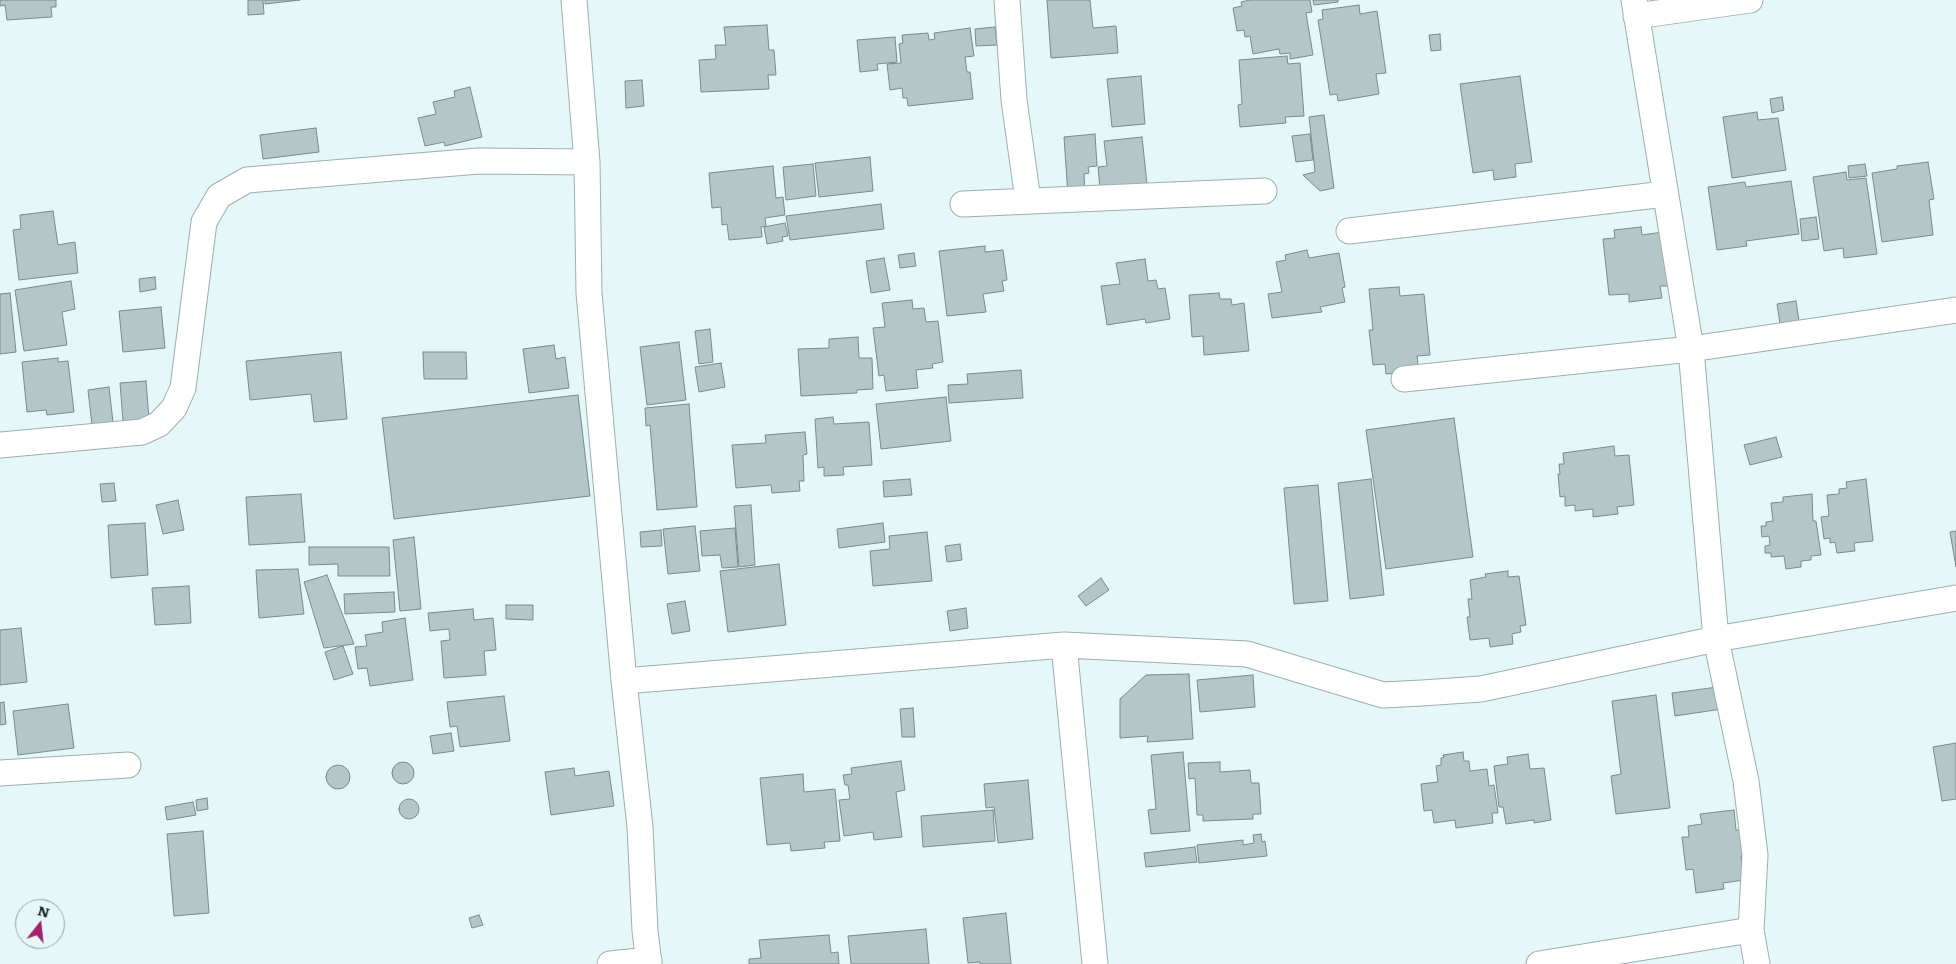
<!DOCTYPE html>
<style>
body{margin:0}
#map{position:relative;width:1956px;height:964px;overflow:hidden;background:#e4f8fa;font-family:Literata,serif}
canvas{display:block}
.north{position:absolute;left:15px;top:899px;width:50px;height:50px;box-sizing:border-box;background:#e4f8fa;border:1px solid #94a3a5;border-radius:50%;rotate:16deg;font-size:14px;font-weight:700;line-height:20px;text-align:center;color:#1d2425}
.north::after{content:'';display:block;margin:auto;width:18px;height:22px;background:#a51f6a;clip-path:polygon(50% 0,100% 100%,50% 72%,0 100%)}
</style>
<div id="map">
<canvas width="1956" height="964"></canvas>
<div class="north">N</div>
</div>
<script>
const c = document.querySelector('canvas').getContext('2d');
c.lineJoin = 'round';
function fill(path, color) { c.fillStyle = color; c.fill(path, 'evenodd'); }
const poly = rows => new Path2D(rows.map(r => 'M' + r).join(''));
function stroke(path, color, width, dash) { c.strokeStyle = color; c.lineWidth = width; c.lineCap = dash ? 'butt' : 'round'; c.setLineDash(dash || []); c.stroke(path); }
const building = poly([
 [0,0,56,0,56,7,51,7,52,17,7,20,5,5,0,6,0,0],
 [248,0,263,0,264,14,248,15,248,0],
 [265,0,300,0,265,4,265,0],
 [1047,0,1090,0,1093,28,1116,26,1118,53,1051,58,1047,0],
 [1250,0,1310,0,1312,12,1306,13,1313,55,1290,59,1290,53,1280,54,1279,49,1253,54,1250,36,1245,37,1244,30,1237,31,1233,8,1242,6,1241,2,1250,0],
 [1313,0,1338,0,1338,2,1314,5,1313,0],
 [1359,5,1360,14,1377,11,1386,73,1376,74,1379,94,1338,101,1337,94,1330,95,1318,20,1323,19,1322,10,1359,5],
 [767,25,769,50,774,50,776,75,768,75,769,89,701,92,699,60,716,59,715,45,726,45,724,27,767,25],
 [995,27,997,45,976,46,975,29,995,27],
 [970,28,974,56,965,57,967,72,970,72,973,99,908,106,907,98,903,98,902,88,890,90,887,64,901,63,899,44,903,43,902,35,928,33,929,40,935,39,934,33,970,28],
 [1440,34,1441,50,1431,51,1429,35,1440,34],
 [895,37,897,62,877,64,878,70,860,72,857,40,895,37],
 [1287,56,1288,64,1300,63,1304,116,1285,117,1286,123,1240,127,1238,105,1242,104,1239,60,1287,56],
 [1141,76,1145,124,1112,127,1107,79,1141,76],
 [1520,76,1532,162,1515,164,1516,177,1494,180,1493,170,1473,173,1460,84,1520,76],
 [642,80,644,106,626,108,625,81,642,80],
 [470,87,482,137,445,146,444,142,425,146,418,118,436,114,433,102,455,97,454,91,470,87],
 [1782,97,1784,110,1772,113,1770,99,1782,97],
 [1757,112,1758,120,1778,118,1786,170,1732,178,1723,117,1757,112],
 [1324,115,1334,188,1320,191,1303,175,1315,172,1309,117,1324,115],
 [316,128,319,152,263,159,260,135,316,128],
 [1095,134,1097,166,1088,167,1089,173,1084,174,1085,195,1068,196,1064,137,1095,134],
 [1310,134,1313,160,1296,162,1292,136,1310,134],
 [1142,137,1147,184,1100,189,1098,167,1107,166,1104,141,1142,137],
 [870,157,873,191,819,197,815,163,870,157],
 [1928,162,1934,199,1929,200,1933,235,1882,242,1872,173,1897,169,1897,166,1928,162],
 [813,164,816,196,786,200,783,167,813,164],
 [1865,164,1867,176,1849,178,1848,166,1865,164],
 [773,166,776,198,783,197,785,215,765,218,766,226,761,227,762,237,729,240,727,224,722,225,721,207,712,208,709,173,773,166],
 [1846,172,1847,180,1866,178,1877,254,1844,258,1843,248,1824,251,1813,177,1846,172],
 [1791,181,1799,234,1746,241,1747,246,1717,250,1708,187,1745,182,1746,187,1791,181],
 [881,204,884,229,790,240,786,216,881,204],
 [53,211,58,245,75,242,78,273,19,280,13,230,21,229,20,215,53,211],
 [1816,217,1819,239,1802,241,1800,219,1816,217],
 [785,223,788,236,782,237,783,241,767,244,764,227,785,223],
 [1641,227,1642,235,1663,232,1669,286,1660,286,1662,298,1629,302,1629,294,1609,295,1603,239,1615,238,1614,230,1641,227],
 [985,246,985,252,1003,250,1007,280,1002,281,1004,291,983,294,986,312,947,316,939,251,985,246],
 [1307,250,1309,258,1339,253,1345,287,1342,288,1345,302,1320,307,1322,312,1272,318,1268,294,1282,292,1276,262,1286,260,1285,255,1307,250],
 [914,253,916,266,900,268,898,255,914,253],
 [884,258,890,290,871,293,866,261,884,258],
 [1145,259,1148,281,1156,280,1158,289,1165,288,1170,319,1146,323,1145,319,1107,325,1101,286,1120,284,1116,263,1145,259],
 [155,277,156,289,140,292,139,279,155,277],
 [71,281,75,309,62,312,67,345,24,351,15,290,71,281],
 [1399,287,1400,296,1424,294,1430,355,1417,356,1419,371,1386,374,1385,364,1373,365,1369,330,1373,330,1369,289,1399,287],
 [10,293,16,352,0,354,0,294,10,293],
 [1219,293,1220,299,1231,299,1232,305,1244,303,1249,351,1204,355,1203,336,1192,337,1189,295,1219,293],
 [912,300,913,309,924,308,926,322,938,321,943,362,932,364,933,368,916,370,918,388,886,391,884,375,879,376,873,328,885,327,882,303,912,300],
 [1796,301,1799,321,1780,324,1777,304,1796,301],
 [161,307,165,348,123,352,119,311,161,307],
 [710,329,713,362,699,364,695,331,710,329],
 [858,337,859,358,872,358,873,389,857,390,857,393,801,396,798,349,829,348,829,339,858,337],
 [679,342,686,400,647,405,640,347,679,342],
 [554,345,556,359,565,357,569,388,529,393,523,349,554,345],
 [341,352,347,419,314,422,311,394,250,400,246,361,341,352],
 [423,352,466,352,467,379,424,379,423,352],
 [58,358,58,362,68,361,74,412,47,415,46,410,27,412,22,362,58,358],
 [721,363,725,387,699,392,695,367,721,363],
 [1021,370,1023,398,949,403,948,385,968,384,967,374,1021,370],
 [146,381,149,419,123,421,120,383,146,381],
 [109,387,113,422,92,425,88,390,109,387],
 [578,395,590,496,394,519,382,418,578,395],
 [946,397,951,441,881,449,876,404,946,397],
 [689,404,697,507,657,510,650,425,646,426,645,408,689,404],
 [833,417,834,424,869,422,872,465,843,467,844,475,824,476,824,467,818,468,815,419,833,417],
 [1454,418,1473,557,1386,569,1366,430,1454,418],
 [805,432,807,454,803,455,804,481,799,481,800,491,772,493,771,485,736,488,732,445,766,443,765,435,805,432],
 [1776,437,1782,457,1750,465,1744,445,1776,437],
 [1614,446,1615,456,1629,455,1634,505,1617,507,1618,514,1593,517,1593,509,1575,511,1575,505,1565,506,1565,496,1560,497,1558,474,1560,474,1559,464,1564,464,1563,453,1614,446],
 [910,479,912,495,884,497,883,481,910,479],
 [1371,479,1384,595,1350,599,1338,483,1371,479],
 [1866,479,1873,541,1854,543,1855,551,1837,553,1835,542,1830,543,1830,538,1824,539,1821,517,1829,516,1827,495,1839,494,1839,489,1847,488,1846,482,1866,479],
 [114,483,116,501,102,502,100,484,114,483],
 [1318,485,1328,601,1294,604,1284,488,1318,485],
 [301,494,305,542,249,545,246,497,301,494],
 [1812,494,1813,521,1816,521,1821,555,1811,556,1811,560,1801,561,1801,567,1786,569,1784,556,1771,557,1771,553,1765,553,1765,546,1770,545,1769,536,1762,537,1761,526,1766,526,1766,522,1773,521,1771,503,1783,502,1783,497,1812,494],
 [178,500,184,530,163,534,156,505,178,500],
 [751,505,755,565,739,567,734,506,751,505],
 [145,523,148,575,111,578,108,525,145,523],
 [883,523,885,542,839,548,837,529,883,523],
 [695,526,700,571,668,574,663,529,695,526],
 [735,528,738,567,722,568,720,555,702,556,700,531,735,528],
 [661,530,662,546,641,547,640,532,661,530],
 [1956,531,1956,567,1950,532,1956,531],
 [927,532,932,581,873,586,870,551,890,549,889,536,927,532],
 [414,537,421,609,400,611,393,540,414,537],
 [960,544,962,560,947,562,945,546,960,544],
 [309,547,389,547,390,576,338,576,338,564,309,565,309,547],
 [779,564,786,625,728,632,720,571,779,564],
 [298,569,304,614,259,618,256,570,298,569],
 [1508,571,1508,577,1519,576,1526,625,1520,626,1521,632,1512,634,1513,644,1490,647,1489,638,1470,640,1467,617,1470,617,1468,599,1472,599,1470,580,1486,577,1485,574,1508,571],
 [327,575,354,644,324,648,304,582,327,575],
 [1101,578,1109,590,1086,606,1078,596,1101,578],
 [189,586,191,623,155,625,152,588,189,586],
 [394,592,395,612,345,614,344,594,394,592],
 [685,601,690,631,672,634,667,604,685,601],
 [506,605,533,605,533,620,506,619,506,605],
 [966,608,968,628,950,631,947,611,966,608],
 [473,609,474,620,493,618,496,650,484,651,486,675,444,678,441,641,450,640,449,629,430,631,428,613,473,609],
 [405,618,413,680,370,686,367,668,358,669,355,647,367,646,365,635,383,632,382,622,405,618],
 [21,628,27,682,0,685,0,630,21,628],
 [343,646,353,674,334,680,325,652,343,646],
 [1189,674,1193,739,1147,742,1148,736,1120,738,1120,699,1146,675,1189,674],
 [1253,675,1255,707,1200,712,1197,680,1253,675],
 [1718,687,1722,709,1675,716,1672,693,1718,687],
 [1656,695,1670,808,1616,814,1611,776,1621,774,1612,701,1656,695],
 [504,696,510,741,460,747,457,726,450,727,447,702,504,696],
 [4,702,6,724,0,725,0,703,4,702],
 [68,704,74,748,18,755,13,711,68,704],
 [913,708,915,737,902,737,900,709,913,708],
 [451,733,454,751,433,754,430,736,451,733],
 [1956,743,1956,799,1942,801,1933,747,1956,743],
 [1183,752,1190,831,1151,834,1148,810,1156,809,1151,755,1183,752],
 [1463,752,1464,761,1469,761,1470,771,1487,769,1489,786,1494,785,1498,813,1492,813,1493,823,1456,828,1455,820,1434,823,1432,810,1424,811,1421,784,1438,782,1436,766,1441,765,1441,758,1444,757,1443,755,1463,752],
 [1528,754,1530,769,1544,768,1551,820,1534,823,1534,820,1506,824,1503,807,1499,807,1494,766,1508,764,1507,757,1528,754],
 [901,761,905,790,896,792,902,837,874,840,873,832,844,836,839,800,850,799,848,785,845,785,843,775,852,774,851,768,901,761],
 '392 773a11 11 0 1 1 22 0a11 11 0 1 1-22 0Z',
 [1220,762,1220,772,1250,770,1251,783,1259,783,1261,814,1253,814,1253,819,1203,821,1203,815,1197,815,1195,778,1189,779,1188,763,1220,762],
 '326 777a12 12 0 1 1 24 0a12 12 0 1 1-24 0Z',
 [574,768,575,776,609,771,614,806,551,815,545,772,574,768],
 [803,774,804,792,835,789,840,841,824,842,825,848,791,851,790,843,767,845,760,778,803,774],
 [1028,780,1033,839,998,843,994,807,986,808,984,784,1028,780],
 [207,798,208,809,197,811,196,800,207,798],
 '399 809a10 10 0 1 1 20 0a10 10 0 1 1-20 0Z',
 [193,802,196,815,167,820,165,807,193,802],
 [993,810,995,841,923,847,921,816,993,810],
 [1734,810,1736,830,1743,830,1746,855,1741,856,1744,880,1723,883,1724,889,1696,893,1693,869,1686,870,1682,837,1689,837,1688,826,1702,824,1700,814,1734,810],
 [203,831,209,913,174,916,167,834,203,831],
 [1261,834,1262,842,1265,841,1267,856,1199,863,1197,845,1243,840,1243,845,1254,843,1253,835,1261,834],
 [1195,847,1197,862,1146,867,1144,853,1195,847],
 [1006,913,1011,964,980,964,980,962,968,963,963,918,1006,913],
 [479,915,483,925,472,928,469,918,479,915],
 [926,929,929,964,851,964,848,936,926,929],
 [829,935,831,953,838,952,839,964,749,964,749,959,761,958,759,940,829,935]
]);
fill(building, '#b3c7c8');
stroke(building, '#798b8c', 1);
const minor = poly([
 [574,0,587,162,589,293,624,681,640,827,645,931,649,964],
 [1007,0,1014,100,1028,200],
 [1634,0,1691,349,1716,639,1746,781,1755,855,1751,930,1757,964],
 [1636,16,1750,0],
 [963,204,1264,191],
 [1349,231,1665,194],
 [1404,379,1691,349,1956,310],
 [0,445,142,432,159,424,174,408,183,388,204,222,219,196,247,180,479,161,587,162],
 [1064,645,1095,964],
 [624,681,1064,645,1247,654,1383,695,1422,693,1481,689,1716,639,1956,598],
 [0,773,128,765],
 [610,964,649,960],
 [1539,964,1751,930]
]);
stroke(minor, '#9cafb0', 27);
stroke(minor, '#fff', 25);
</script>
